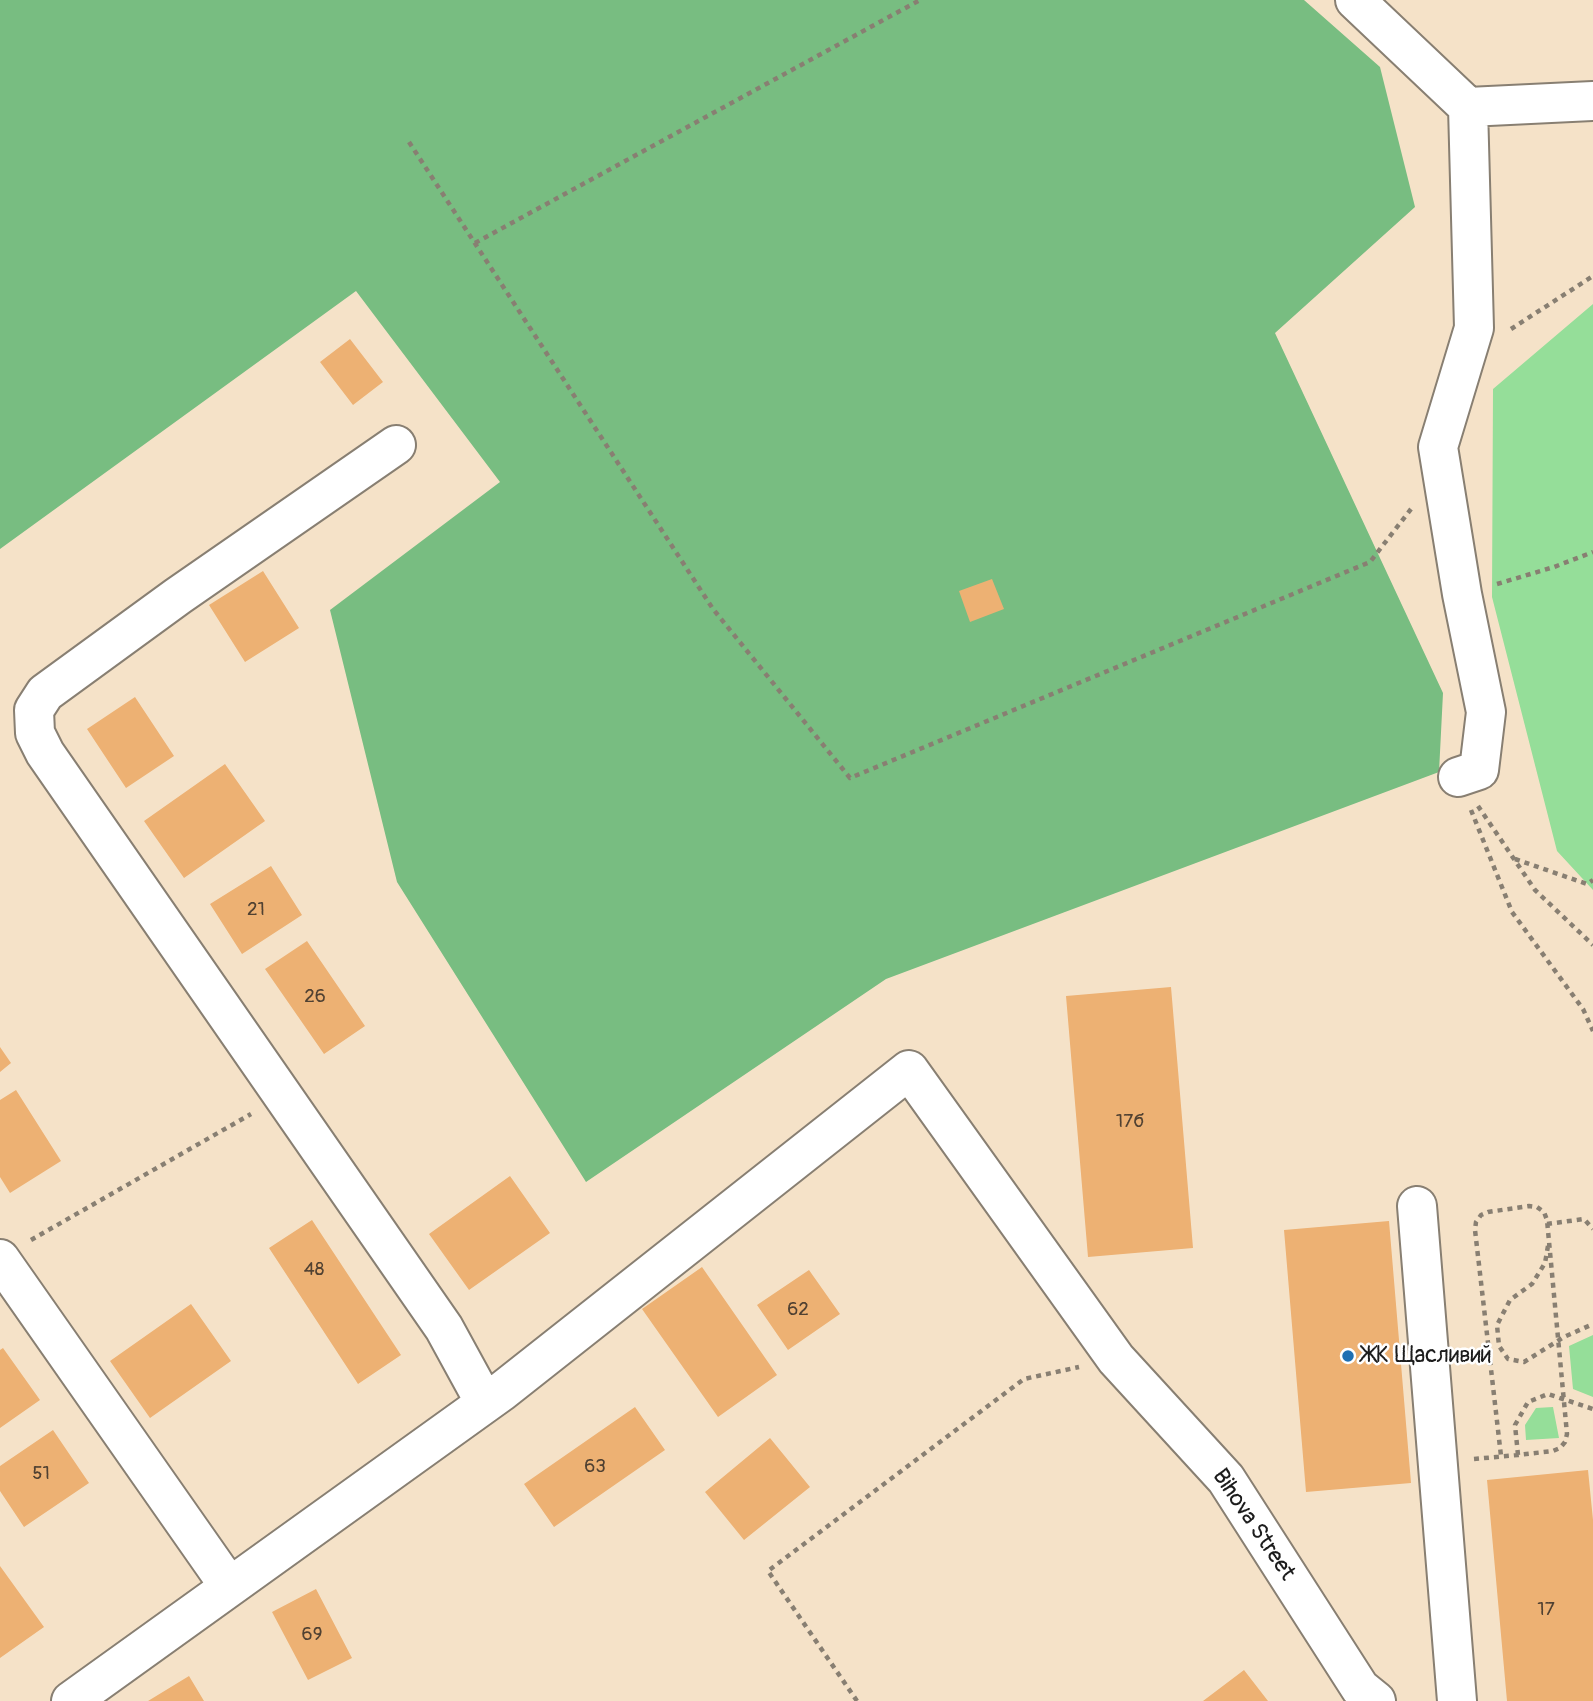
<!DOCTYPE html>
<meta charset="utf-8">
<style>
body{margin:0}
canvas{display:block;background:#f5e2c8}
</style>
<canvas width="1593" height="1701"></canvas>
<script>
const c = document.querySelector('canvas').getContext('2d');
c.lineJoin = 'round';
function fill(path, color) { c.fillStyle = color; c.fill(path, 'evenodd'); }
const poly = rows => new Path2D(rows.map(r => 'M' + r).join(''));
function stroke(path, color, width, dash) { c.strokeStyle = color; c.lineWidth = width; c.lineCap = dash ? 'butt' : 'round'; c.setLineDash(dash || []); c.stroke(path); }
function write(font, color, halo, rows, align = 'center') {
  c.font = font + ' Pangolin,sans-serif'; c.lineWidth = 5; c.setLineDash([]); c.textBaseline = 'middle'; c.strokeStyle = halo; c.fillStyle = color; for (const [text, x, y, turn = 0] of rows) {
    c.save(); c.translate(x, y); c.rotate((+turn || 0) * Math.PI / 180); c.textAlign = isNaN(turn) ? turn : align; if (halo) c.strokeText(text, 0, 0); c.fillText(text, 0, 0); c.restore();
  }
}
fill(poly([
 [1593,304,1593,890,1557,851,1492,597,1493,389],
 [1593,1335,1593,1397,1573,1389,1569,1346],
 [1553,1407,1559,1438,1526,1440,1525,1425,1536,1408]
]), '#95de99');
fill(poly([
 [0,0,1304,0,1380,67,1415,207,1275,333,1443,693,1439,772,886,979,586,1182,397,882,330,610,500,482,356,291,0,549]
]), '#78bd81');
fill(poly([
 [350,339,383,382,353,405,320,362],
 [263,571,299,628,245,662,209,605],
 [992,579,1004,609,970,622,959,591],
 [135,697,174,756,126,788,87,729],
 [225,764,265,821,184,878,144,821],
 [271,866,302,915,242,954,210,904],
 [307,941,365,1026,324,1054,265,969],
 [1171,987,1193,1248,1088,1257,1066,996],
 [0,1047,11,1063,0,1072],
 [16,1090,61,1161,10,1193,0,1177,0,1100],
 [510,1176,550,1233,469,1290,429,1234],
 [312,1220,401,1355,358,1384,269,1248],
 [1389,1221,1411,1483,1306,1492,1284,1230],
 [702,1267,777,1375,718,1417,642,1309],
 [809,1270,840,1314,788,1350,757,1305],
 [191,1304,231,1361,150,1418,110,1361],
 [3,1348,40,1400,0,1428,0,1350],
 [635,1407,665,1450,554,1527,524,1484],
 [53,1430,89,1483,24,1527,0,1491,0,1466],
 [770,1438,810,1487,744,1540,705,1492],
 [1588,1470,1593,1520,1593,1701,1507,1701,1487,1480],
 [0,1566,44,1627,0,1658],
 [316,1589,352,1658,308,1680,272,1612],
 [1244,1670,1268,1701,1203,1701],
 [189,1676,204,1701,148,1701]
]), '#edb173');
const minor = poly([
 [1355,0,1468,107,1593,101],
 [396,445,178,596,45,693,34,710,35,733,45,753,444,1328,485,1403],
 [1458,777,1479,770,1486,712,1462,594,1438,447,1474,328,1468,107],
 [1417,1206,1457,1701],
 [0,1259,229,1586],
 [71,1701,501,1392,909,1070,1116,1359,1226,1479,1360,1688,1376,1701]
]);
stroke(minor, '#887f72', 42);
stroke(poly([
 [409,142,713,609,850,778,1370,562,1411,509],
 [475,243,920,0],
 [1511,329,1593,276],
 [1497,584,1554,567,1593,552],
 [1478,806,1535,890,1593,945],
 [1471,810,1512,912,1583,1009,1593,1031],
 [1515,859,1587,884,1593,880],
 [1547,1224,1584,1219,1593,1229],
 [31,1240,251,1114],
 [1548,1246,1545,1263,1532,1284,1510,1300,1497,1325,1499,1346,1508,1359,1524,1362,1564,1337,1593,1324],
 [1518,1455,1515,1425,1528,1402,1548,1394,1593,1409],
 [1474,1459,1518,1455,1553,1451,1560,1448,1565,1442,1567,1434,1547,1220,1544,1212,1537,1207,1529,1206,1488,1212,1481,1215,1476,1222,1475,1230,1501,1456],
 [857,1701,768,1571,1024,1379,1079,1367]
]), '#887f72', 4.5, [5, 5]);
stroke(minor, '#fff', 38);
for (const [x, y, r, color] of [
 [1348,1356,7,"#1f6fb2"]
]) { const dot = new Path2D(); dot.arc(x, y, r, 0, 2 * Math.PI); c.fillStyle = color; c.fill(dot); stroke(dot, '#fff', 2.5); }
write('19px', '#504132', null, [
 ["21",256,910],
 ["26",315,997],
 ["17б",1130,1122],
 ["48",314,1270],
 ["62",798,1310],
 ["63",595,1467],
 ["51",41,1474],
 ["17",1546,1610],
 ["69",312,1635]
]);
write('23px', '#1c1c1c', '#fff', [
 ["ЖК Щасливий",1362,1356]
], 'left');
write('23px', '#1c1c1c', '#fff', [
 ["Bihova Street",1253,1525,56]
]);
</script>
